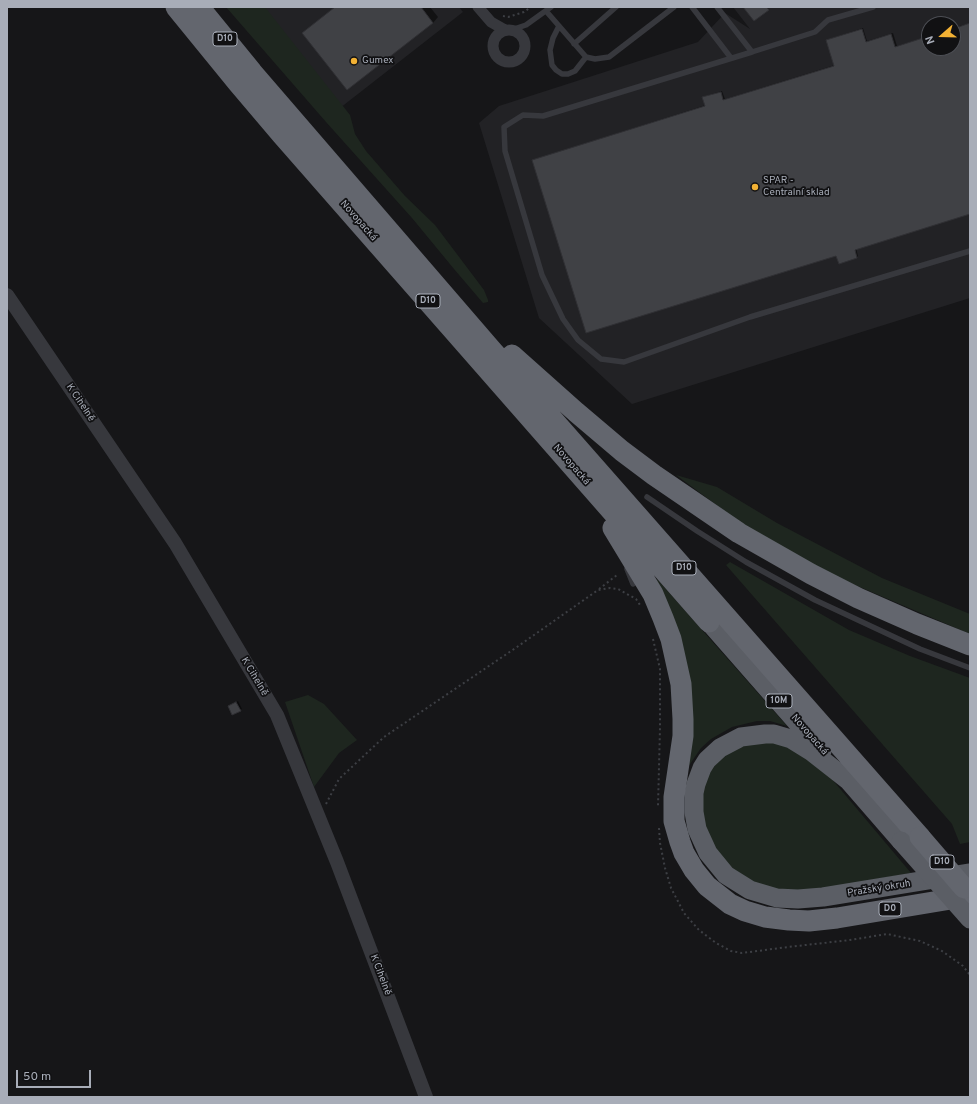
<!DOCTYPE html>
<meta charset="utf-8">
<style>
body{margin:0}
#map{position:relative;width:977px;height:1104px;overflow:hidden;background:#161618;font-family:Overpass,sans-serif}
canvas{display:block}
.frame{position:absolute;inset:0;border:8px solid #a8adb8;pointer-events:none}
.north{position:absolute;left:921px;top:16px;width:40px;height:40px;box-sizing:border-box;background:#111113;border:1px solid #4d4f55;border-radius:50%;rotate:250deg;font-size:11px;font-weight:700;line-height:16px;text-align:center;color:#a8adb8}
.north::after{content:'';display:block;margin:auto;width:14px;height:18px;background:#f2b134;clip-path:polygon(50% 0,100% 100%,50% 72%,0 100%)}
.scale{position:absolute;left:16px;top:1070px;width:75px;height:18px;box-sizing:border-box;border:2px solid #a8adb8;border-top:0;padding-left:5px;font-size:12px;line-height:14px;white-space:nowrap;color:#a8adb8;-webkit-text-stroke:3px #111113;paint-order:stroke}
</style>
<div id="map">
<canvas width="977" height="1104"></canvas>
<div class="frame"></div>
<div class="north">N</div>
<div class="scale">50 m</div>
</div>
<script>
const c = document.querySelector('canvas').getContext('2d');
c.lineJoin = 'round';
function fill(path, color) { c.fillStyle = color; c.fill(path, 'evenodd'); }
const poly = rows => new Path2D(rows.map(r => 'M' + r).join(''));
function stroke(path, color, width, dash) { c.strokeStyle = color; c.lineWidth = width; c.lineCap = dash ? 'butt' : 'round'; c.setLineDash(dash || []); c.stroke(path); }
function write(font, color, halo, rows, align = 'center') {
  c.font = font + ' Overpass,sans-serif'; c.lineWidth = 3.5; c.setLineDash([]); c.textBaseline = 'middle'; c.strokeStyle = halo; c.fillStyle = color; for (const [text, x, y, turn = 0] of rows) {
    c.save(); c.translate(x, y); c.rotate((+turn || 0) * Math.PI / 180); c.textAlign = isNaN(turn) ? turn : align; if (halo) c.strokeText(text, 0, 0); c.fillText(text, 0, 0); c.restore();
  }
}
fill(poly([
 [263,7,459,7,463,12,340,108],
 [733,7,970,7,970,298,632,404,539,318,479,123,499,106,698,42,725,13,750,29],
 [929,24,953,24,953,48,929,48]
]), '#222225');
fill(poly([
 [226,7,265,7,350,115,355,134,366,151,405,196,435,225,484,290,488,300,488,302,483,303,454,269,412,218,326,122],
 [676,475,717,487,777,523,882,578,970,614,970,634,827,573,742,524],
 [730,562,849,630,910,656,970,678,970,842,960,844,952,824,726,565],
 [657,579,787,726,770,721,757,721,732,727,711,739,701,748,686,770,655,581],
 [308,695,324,704,357,740,339,753,314,787,285,702],
 [773,739,820,765,911,873,793,894,753,888,710,848,698,796,700,785,724,750]
]), '#1e261f');
fill(poly([
 [335,7,430,7,438,17,433,23,303,33],
 [970,23,970,213,856,248,858,256,857,257,840,263,837,254,533,160,706,105,703,98,705,96,722,91,725,99,835,65,827,40,829,39,863,28,867,41,893,33,897,46,929,36,929,48,953,48,953,28],
 [238,701,242,709,240,710,229,706]
]), '#0007');
const building = poly([
 [335,7,421,7,433,23,347,90,302,33,335,7],
 [743,7,766,7,769,10,754,21,743,7],
 [970,23,970,214,855,250,857,258,839,264,836,256,586,333,532,160,705,106,702,97,721,92,723,100,834,66,826,40,862,29,866,42,891,34,895,47,929,36,929,48,953,48,953,29,970,23],
 [236,702,241,711,232,715,228,706,236,702]
]);
fill(building, '#404145');
stroke(building, '#303034', 1);
stroke(poly([
 [503,16,508,17,524,12,531,7],
 [599,589,617,575],
 [653,639,660,669,660,728,658,806],
 [326,804,339,779,384,737,517,647,598,590,610,588,618,589,636,599,640,605],
 [659,828,660,843,665,868,671,888,684,913,699,930,716,943,731,951,742,953,788,947,850,940,887,934,920,941,942,951,963,966,970,975]
]), '#3d3f44', 2, [2, 3]);
stroke(poly([
 [692,7,731,58],
 [717,7,752,52,815,32,828,20,873,7],
 [546,11,586,57,595,59,609,57,674,7],
 [559,26,553,38,550,50,552,65,556,70,562,74,568,74,575,71,586,57],
 [511,30,526,25,551,7],
 [574,44,616,7],
 [752,52,543,116,523,115,504,127,505,151,542,275,563,319,578,340,601,359,624,362,750,317,970,251],
 [647,497,697,531,746,562,815,600,920,649,970,668],
 [627,569,633,584]
]), '#37383d', 5.5);
stroke(poly([
 [478,7,491,22,505,30],
 '493 46a16 16 0 1 1 32 0a16 16 0 1 1-32 0Z'
]), '#37383d', 11);
stroke(poly([
 [7,295,175,543,277,715,337,862,426,1097]
]), '#37383d', 14);
stroke(poly([
 [709,622,822,751],
 [841,772,901,841],
 [849,781,812,752,791,739,774,734,765,734,741,737,720,748,707,760,702,768,696,784,694,793,694,812,697,829,708,853,726,875,750,890,777,898,798,899,823,897,970,873]
]), '#5b5e65', 19);
stroke(poly([
 [176,7,238,83,282,135,709,622],
 [199,7,252,72,490,348,920,837],
 [512,355,576,412,622,451,654,475,739,533,811,574,858,598,917,624,970,645],
 [613,528,653,594,663,618,671,639,681,684,683,719,683,736,674,797,674,821,680,842,684,853,694,870,707,886,730,904,745,911,765,917,789,920,809,921,837,918,969,896]
]), '#63666e', 21);
stroke(poly([
 [901,841,970,919]
]), '#5b5e65', 19);
stroke(poly([
 [920,837,964,888]
]), '#63666e', 21);
for (const [x, y, r, color] of [
 [354,61,4,"#f2b134"],
 [755,187,4,"#f2b134"]
]) { const dot = new Path2D(); dot.arc(x, y, r, 0, 2 * Math.PI); c.fillStyle = color; c.fill(dot); stroke(dot, '#111113', 1.5); }
for (const [x, y, w] of [
 [225,39,24],
 [428,301,24],
 [684,568,24],
 [779,701,26],
 [942,862,24],
 [890,909,22]
]) { const box = new Path2D(); box.roundRect(x - w / 2, y - 7, w, 14, 3); c.fillStyle = '#111113'; c.fill(box); stroke(box, '#a8adb8', 1); }
write('bold 9px', '#a8adb8', null, [
 ["D10",225,39],
 ["D10",428,301],
 ["D10",684,568],
 ["10M",779,701],
 ["D10",942,862],
 ["D0",890,909]
]);
write('10px', '#a8adb8', '#111113', [
 ["Gumex",362,61],
 ["SPAR -",763,181],
 ["Centralní sklad",763,193]
], 'left');
write('10px', '#a8adb8', '#111113', [
 ["Novopacká",358,221,49],
 ["K Cihelně",80,403,56],
 ["Novopacká",571,465,49],
 ["K Cihelně",254,677,59],
 ["Novopacká",809,735,49],
 ["Pražský okruh",879,889,-9],
 ["K Cihelně",380,975,69]
]);
</script>
